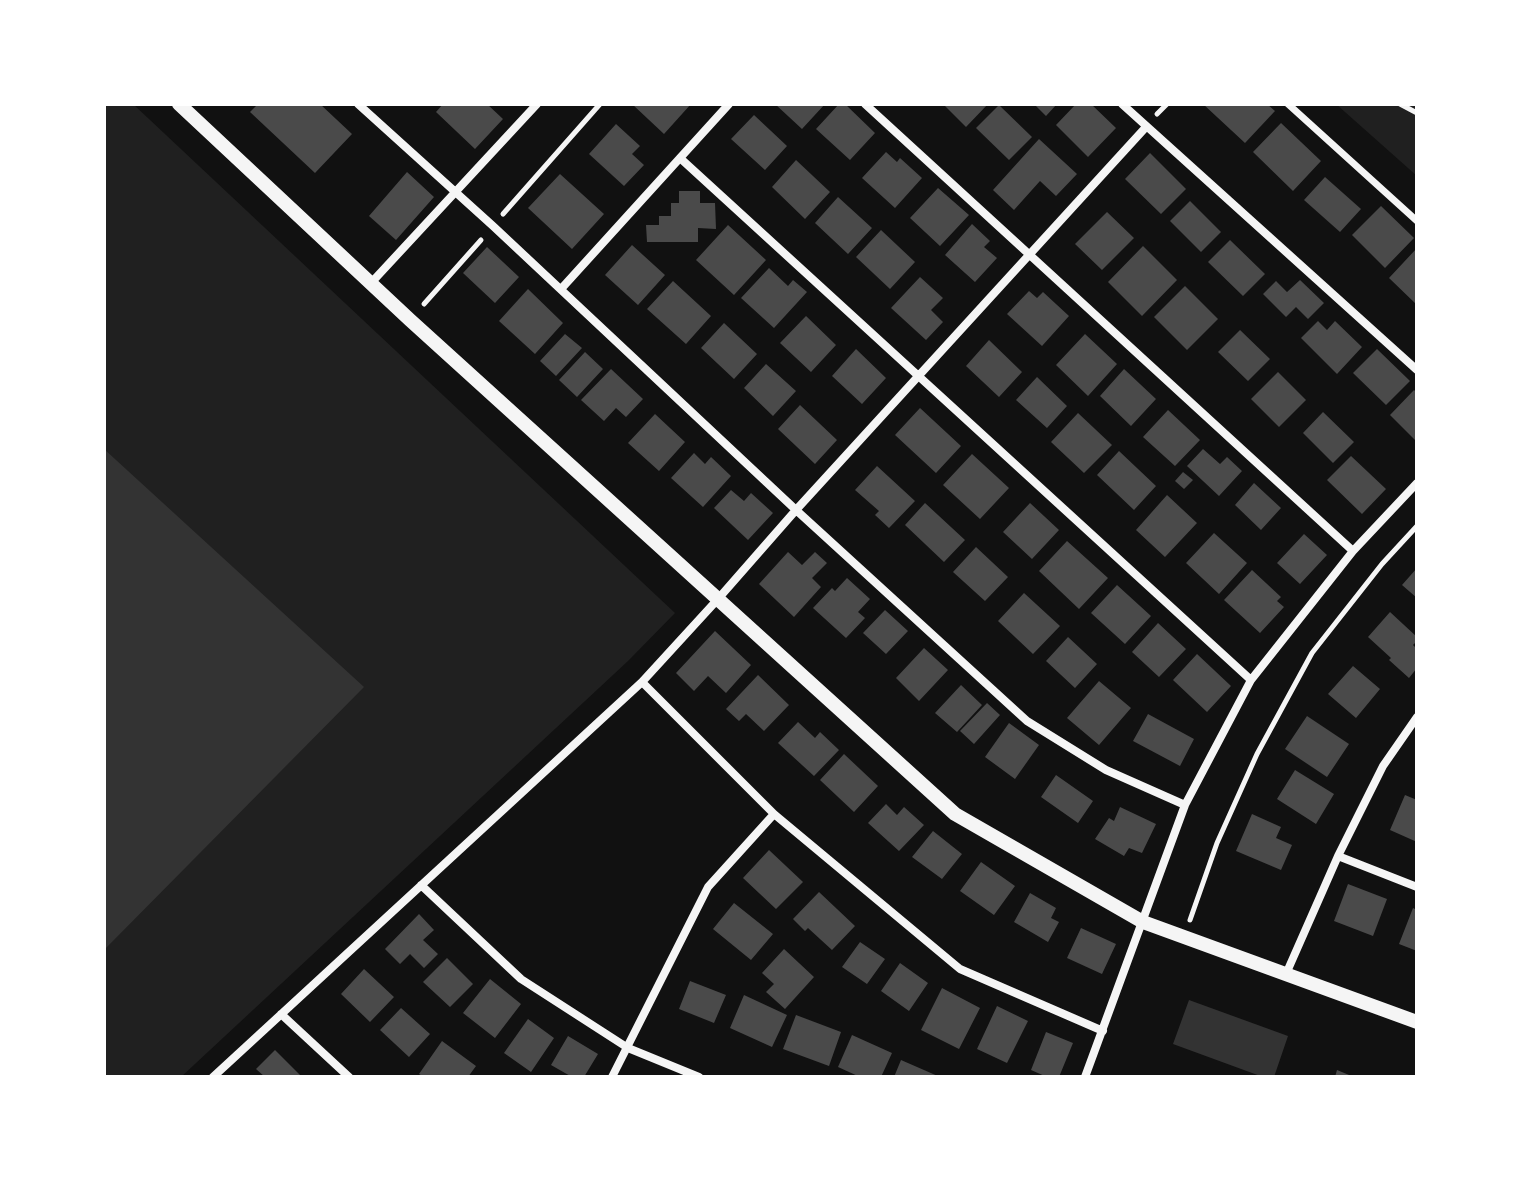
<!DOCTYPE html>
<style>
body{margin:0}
#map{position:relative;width:1521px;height:1181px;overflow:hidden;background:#111;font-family:"Public Sans",sans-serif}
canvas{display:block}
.frame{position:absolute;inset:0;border:106px solid #fff;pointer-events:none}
</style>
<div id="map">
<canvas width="1521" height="1181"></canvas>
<div class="frame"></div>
</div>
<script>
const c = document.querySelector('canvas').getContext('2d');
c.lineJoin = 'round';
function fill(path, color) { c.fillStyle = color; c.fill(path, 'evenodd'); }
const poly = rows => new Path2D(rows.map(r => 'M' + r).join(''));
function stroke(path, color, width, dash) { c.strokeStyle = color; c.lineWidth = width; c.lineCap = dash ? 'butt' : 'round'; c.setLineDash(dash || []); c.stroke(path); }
fill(poly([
 [104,104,133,104,675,613,628,661,181,1077,104,1077],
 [1336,104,1417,104,1417,176]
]), '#202020');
fill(poly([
 [104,449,364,687,104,950],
 [1189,1000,1288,1036,1274,1077,1263,1077,1173,1044]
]), '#333');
fill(poly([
 [258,104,320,104,352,134,315,173,250,112],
 [443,104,487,104,503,119,475,149,436,112],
 [632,104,691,104,664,134],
 [775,104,825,104,802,129],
 [839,104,845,104,875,133,850,160,816,129],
 [943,104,988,104,966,127],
 [1034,104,1057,104,1046,116],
 [1076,104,1091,104,1116,128,1088,157,1056,125],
 [1203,104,1267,104,1275,111,1245,143],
 [999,105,1032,137,1009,160,976,128],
 [754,115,787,146,765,170,731,139],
 [1281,123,1321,161,1293,191,1253,152],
 [616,124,640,146,632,154,644,165,624,186,589,154],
 [1039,139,1077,174,1056,196,1040,181,1014,210,993,190],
 [886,152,897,162,900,158,922,178,895,208,862,178],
 [1150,153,1186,189,1161,214,1125,179],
 [796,160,830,192,805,219,772,187],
 [407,172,434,197,396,240,369,216],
 [560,174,604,214,572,249,528,208],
 [1325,177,1361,209,1340,232,1304,200],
 [938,188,969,215,940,246,910,218],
 [679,191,700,191,700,203,715,203,716,229,698,228,698,242,647,242,646,225,659,225,659,216,671,216,671,203,679,203],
 [838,197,872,228,848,254,815,223],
 [1190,201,1221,232,1201,252,1170,221],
 [1381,206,1414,238,1385,268,1352,235],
 [1107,212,1134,238,1102,270,1075,244],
 [972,224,990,241,984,247,997,258,975,282,945,255],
 [728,225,766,260,734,295,696,260],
 [881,230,915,262,890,289,856,257],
 [1230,240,1265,274,1243,296,1208,262],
 [632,245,665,275,638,305,605,275],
 [1143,246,1177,280,1142,316,1108,282],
 [487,247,519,277,495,303,463,273],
 [1417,248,1417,305,1389,278],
 [769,268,788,286,793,280,807,292,774,328,741,298],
 [920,277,943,298,931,310,943,322,926,340,891,308],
 [1300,280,1324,303,1308,319,1296,307,1286,317,1263,294,1276,281,1287,292],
 [673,281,711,316,686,344,647,309],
 [1185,286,1218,319,1187,350,1154,317],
 [528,289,563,323,535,354,499,321],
 [1029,291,1037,298,1043,292,1069,316,1042,346,1007,314],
 [806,316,836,345,811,372,780,343],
 [1318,321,1327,330,1335,321,1362,347,1337,374,1301,338],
 [724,323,757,354,734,379,701,348],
 [1240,330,1270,359,1248,381,1218,352],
 [565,334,582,348,556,376,540,361],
 [1085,334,1117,364,1088,396,1056,365],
 [989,340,1022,372,999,397,966,366],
 [856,349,886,378,862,404,832,376],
 [1377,349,1410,381,1386,405,1353,373],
 [585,352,603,369,577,397,559,380],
 [766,364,796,391,773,416,744,388],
 [611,369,643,399,626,417,616,408,604,421,581,400],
 [1124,369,1156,399,1131,426,1100,396],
 [1278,372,1306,400,1279,427,1251,399],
 [1037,377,1067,406,1047,428,1016,400],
 [1414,390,1417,393,1417,442,1390,415],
 [800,405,837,440,815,464,778,429],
 [920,408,961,446,936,473,895,435],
 [1168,410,1200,440,1175,466,1143,437],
 [1323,412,1354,442,1333,463,1303,433],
 [1078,413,1112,445,1084,473,1051,442],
 [655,414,685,442,659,471,628,443],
 [1203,449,1220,464,1227,457,1242,471,1219,496,1187,466],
 [1119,451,1156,486,1134,510,1097,475],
 [694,453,705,464,711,457,731,476,703,507,671,478],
 [972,454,1009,488,980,519,943,485],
 [1351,456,1386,489,1362,514,1327,480],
 [877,466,915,501,889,528,875,515,879,511,855,490],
 [1183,472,1193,480,1184,489,1175,481],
 [1254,483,1281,508,1261,530,1235,505],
 [731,490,744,501,751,493,773,513,748,540,714,508],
 [1167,495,1197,523,1165,557,1136,530],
 [925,503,965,540,944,562,905,525],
 [1030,503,1059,530,1032,559,1003,532],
 [1214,533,1247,563,1219,594,1186,563],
 [1304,534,1327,555,1300,584,1277,563],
 [1067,541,1108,578,1079,609,1039,571],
 [976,547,1008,577,985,601,953,572],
 [788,552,802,565,815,552,827,563,812,578,821,587,794,617,759,584],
 [1417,568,1417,598,1402,585],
 [1252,570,1281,597,1277,601,1284,607,1260,633,1224,600],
 [847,578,870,599,858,612,865,618,846,638,813,608,832,588,835,591],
 [1117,585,1151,616,1125,644,1091,613],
 [1024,593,1060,626,1033,654,998,621],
 [885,610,908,631,886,654,863,633],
 [1390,612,1417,637,1417,641,1413,645,1417,649,1417,668,1409,678,1389,660,1391,658,1368,637],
 [1158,623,1186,649,1159,677,1132,652],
 [715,631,751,665,726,693,708,676,694,691,676,673],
 [1068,637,1097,664,1075,688,1046,661],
 [924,648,948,670,919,701,896,678],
 [1197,654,1231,686,1207,712,1173,680],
 [1353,666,1380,689,1356,718,1328,694],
 [758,675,789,705,764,731,746,714,739,721,726,709],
 [1099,681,1131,708,1099,745,1067,718],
 [961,685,982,705,957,732,935,713],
 [987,703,1000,715,974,744,960,731],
 [1148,714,1194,739,1180,766,1133,741],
 [1307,716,1349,744,1327,777,1285,749],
 [798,722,815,738,820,732,839,750,814,776,778,743],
 [1009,723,1039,745,1015,779,985,757],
 [844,754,878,786,854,812,820,780],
 [1295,770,1334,794,1316,824,1277,799],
 [1056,775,1093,801,1078,823,1041,797],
 [1405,795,1417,800,1417,842,1390,830],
 [886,804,897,815,904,807,924,825,899,851,868,823],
 [1120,807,1156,824,1142,853,1129,848,1124,856,1095,839,1109,818,1114,821],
 [1252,814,1281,827,1276,838,1292,845,1281,870,1236,851],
 [933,831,962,854,942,879,912,857],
 [769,850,803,882,776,909,743,878],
 [981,862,1015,886,994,915,960,891],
 [1348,884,1387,899,1373,936,1334,921],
 [819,892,855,926,832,950,808,928,805,931,793,919],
 [1030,893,1056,908,1051,918,1059,922,1048,942,1014,922],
 [734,903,773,934,751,960,713,929],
 [1413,908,1417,910,1417,951,1399,944],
 [419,914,434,930,423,940,438,954,424,968,410,954,400,964,385,949],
 [1081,928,1116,944,1102,974,1067,958],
 [860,942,885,959,867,984,842,967],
 [784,949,814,977,785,1009,766,992,774,984,762,973],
 [447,958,473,984,450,1007,423,982],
 [900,963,928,983,909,1011,881,991],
 [364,969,394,997,370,1022,341,994],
 [490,979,521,1004,495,1038,463,1013],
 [690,981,726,995,714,1023,679,1009],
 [942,988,980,1008,959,1049,921,1030],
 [744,995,787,1015,772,1047,730,1028],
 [997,1006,1028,1021,1007,1063,977,1049],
 [401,1008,430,1034,409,1057,380,1030],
 [796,1015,841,1032,829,1066,783,1049],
 [528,1019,554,1038,531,1072,504,1053],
 [1046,1032,1073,1043,1059,1077,1047,1077,1031,1070],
 [852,1035,892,1053,881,1077,860,1077,838,1067],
 [568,1036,598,1054,584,1077,572,1077,551,1065],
 [442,1041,476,1066,468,1077,424,1077,419,1074],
 [275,1050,302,1077,265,1077,256,1069],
 [901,1060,940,1077,894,1077],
 [1337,1070,1354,1077,1335,1077]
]), '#4a4a4a');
stroke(poly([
 [1400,104,1417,113],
 [1157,114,1167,104],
 [503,214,600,104],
 [424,304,481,240],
 [1190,920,1217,843,1257,754,1312,653,1382,564,1417,526]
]), '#f5f5f5', 5);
stroke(poly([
 [1288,104,1417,221]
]), '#f5f5f5', 7);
stroke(poly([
 [358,104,493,226,796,510,1027,721,1106,770,1185,805],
 [865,104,1353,551],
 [1122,104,1417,370],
 [680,158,1251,680],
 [371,283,537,104],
 [561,289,729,104],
 [642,682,774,814,960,969,1103,1031],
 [1338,856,1417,887],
 [421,885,521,979,628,1048,699,1077],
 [1286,974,1338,856,1383,766,1417,717],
 [281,1014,349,1077],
 [213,1077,642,682,718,599,796,510,1146,127],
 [612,1077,708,887,774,814],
 [1085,1077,1185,805,1251,680,1353,551,1417,483]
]), '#f5f5f5', 8);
stroke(poly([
 [179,104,410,320,955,814,1143,922,1417,1022]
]), '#f5f5f5', 14);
</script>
